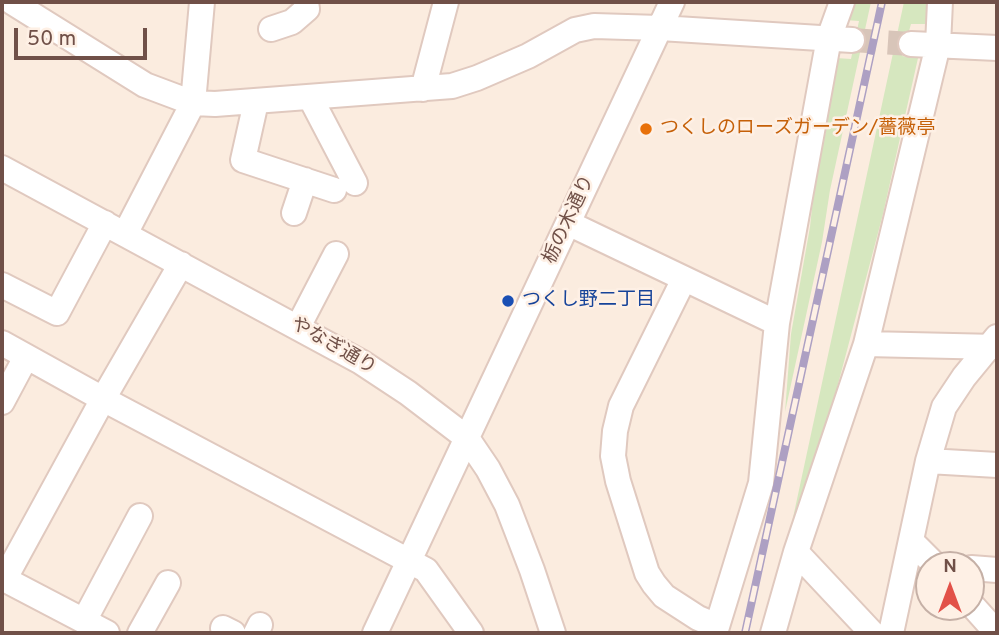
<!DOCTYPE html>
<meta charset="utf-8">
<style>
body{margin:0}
#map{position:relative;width:999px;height:635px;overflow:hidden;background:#fbecdf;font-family:Overpass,sans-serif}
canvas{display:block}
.frame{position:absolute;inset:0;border:4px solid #705048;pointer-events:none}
.north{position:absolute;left:915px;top:551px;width:70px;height:70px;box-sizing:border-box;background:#fef0e5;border:2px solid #c5b0a6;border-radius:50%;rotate:0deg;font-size:19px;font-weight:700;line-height:28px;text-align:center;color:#705048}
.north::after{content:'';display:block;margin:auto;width:24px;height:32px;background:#e25148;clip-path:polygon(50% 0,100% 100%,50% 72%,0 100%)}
.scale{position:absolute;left:14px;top:28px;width:133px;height:32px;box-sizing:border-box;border:4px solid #705048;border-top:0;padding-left:9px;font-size:21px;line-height:24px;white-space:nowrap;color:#705048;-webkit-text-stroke:5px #fef0e5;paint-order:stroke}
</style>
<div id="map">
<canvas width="999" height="635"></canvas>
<div class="frame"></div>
<div class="north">N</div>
<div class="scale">50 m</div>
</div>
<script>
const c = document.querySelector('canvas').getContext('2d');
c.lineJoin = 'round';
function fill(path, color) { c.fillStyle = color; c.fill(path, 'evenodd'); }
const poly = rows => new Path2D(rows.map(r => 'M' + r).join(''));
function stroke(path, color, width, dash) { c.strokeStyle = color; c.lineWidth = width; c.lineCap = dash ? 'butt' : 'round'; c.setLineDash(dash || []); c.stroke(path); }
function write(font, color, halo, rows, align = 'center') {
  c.font = font + ' Overpass,"Noto Sans JP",sans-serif'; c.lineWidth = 5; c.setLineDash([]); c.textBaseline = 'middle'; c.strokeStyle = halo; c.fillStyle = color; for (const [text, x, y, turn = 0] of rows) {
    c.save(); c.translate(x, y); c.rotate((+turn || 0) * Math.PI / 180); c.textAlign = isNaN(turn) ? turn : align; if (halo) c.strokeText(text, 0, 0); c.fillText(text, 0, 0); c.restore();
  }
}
fill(poly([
 [852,2,871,2,830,190,822,242,785,412,791,334,810,227,815,179,826,131,836,58,851,59,859,21,845,20],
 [904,2,929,2,928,24,911,24,902,56,918,58,883,214,832,407,791,527]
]), '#d6e7bf');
stroke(poly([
 [852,40,911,44]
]), '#d8c5b9', 24, [24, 12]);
const minor = poly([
 [12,2,145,85,193,103,215,104,452,86,477,78,528,56,575,30,594,26,660,28,852,40],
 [271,29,292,22,307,9,306,2],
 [911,44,997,48],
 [423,89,446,2],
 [310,97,355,183],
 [256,102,243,160,334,190],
 [2,168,361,362,408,393,467,438,488,469,507,505,532,570,553,633],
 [294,213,305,180],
 [568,223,777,323],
 [125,234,193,103,202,2],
 [684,279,621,406,615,431,613,456,618,481,647,573,654,584,664,596,698,618,717,626],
 [2,285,57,313,105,223],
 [298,327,336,254],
 [2,343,103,399,426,570,471,633],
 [866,344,997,347],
 [2,402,26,357],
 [928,461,997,465],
 [911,541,935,565],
 [796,552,872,633],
 [971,568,997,570],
 [2,578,107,633],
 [2,580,4,580,103,399,181,264],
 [971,604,997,633],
 [84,621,140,516],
 [223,628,233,633],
 [140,633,168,583],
 [256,633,260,625],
 [375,633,672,2],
 [715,633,761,483,777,323,829,38,842,2],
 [773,633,796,552,866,344,938,45,940,2],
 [891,633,928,461,944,407,964,377,997,337]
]);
stroke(minor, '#e0c9bf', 28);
stroke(minor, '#fff', 24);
const rail = poly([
 [745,633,882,2]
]);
stroke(rail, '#ada0c3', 8);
stroke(rail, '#fef0e5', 5, [16]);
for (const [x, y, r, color] of [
 [646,129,7,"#e8710a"],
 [508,301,7,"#1a4fb4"]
]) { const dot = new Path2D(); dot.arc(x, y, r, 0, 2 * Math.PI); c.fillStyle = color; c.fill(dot); stroke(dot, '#fef0e5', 2.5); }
write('19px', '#c56008', '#fef0e5', [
 ["つくしのローズガーデン/薔薇亭",660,129]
], 'left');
write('19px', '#705048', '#fef0e5', [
 ["栃の木通り",570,220,-65],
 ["やなぎ通り",333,347,30]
]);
write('19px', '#164399', '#fef0e5', [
 ["つくし野二丁目",522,301]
], 'left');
</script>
